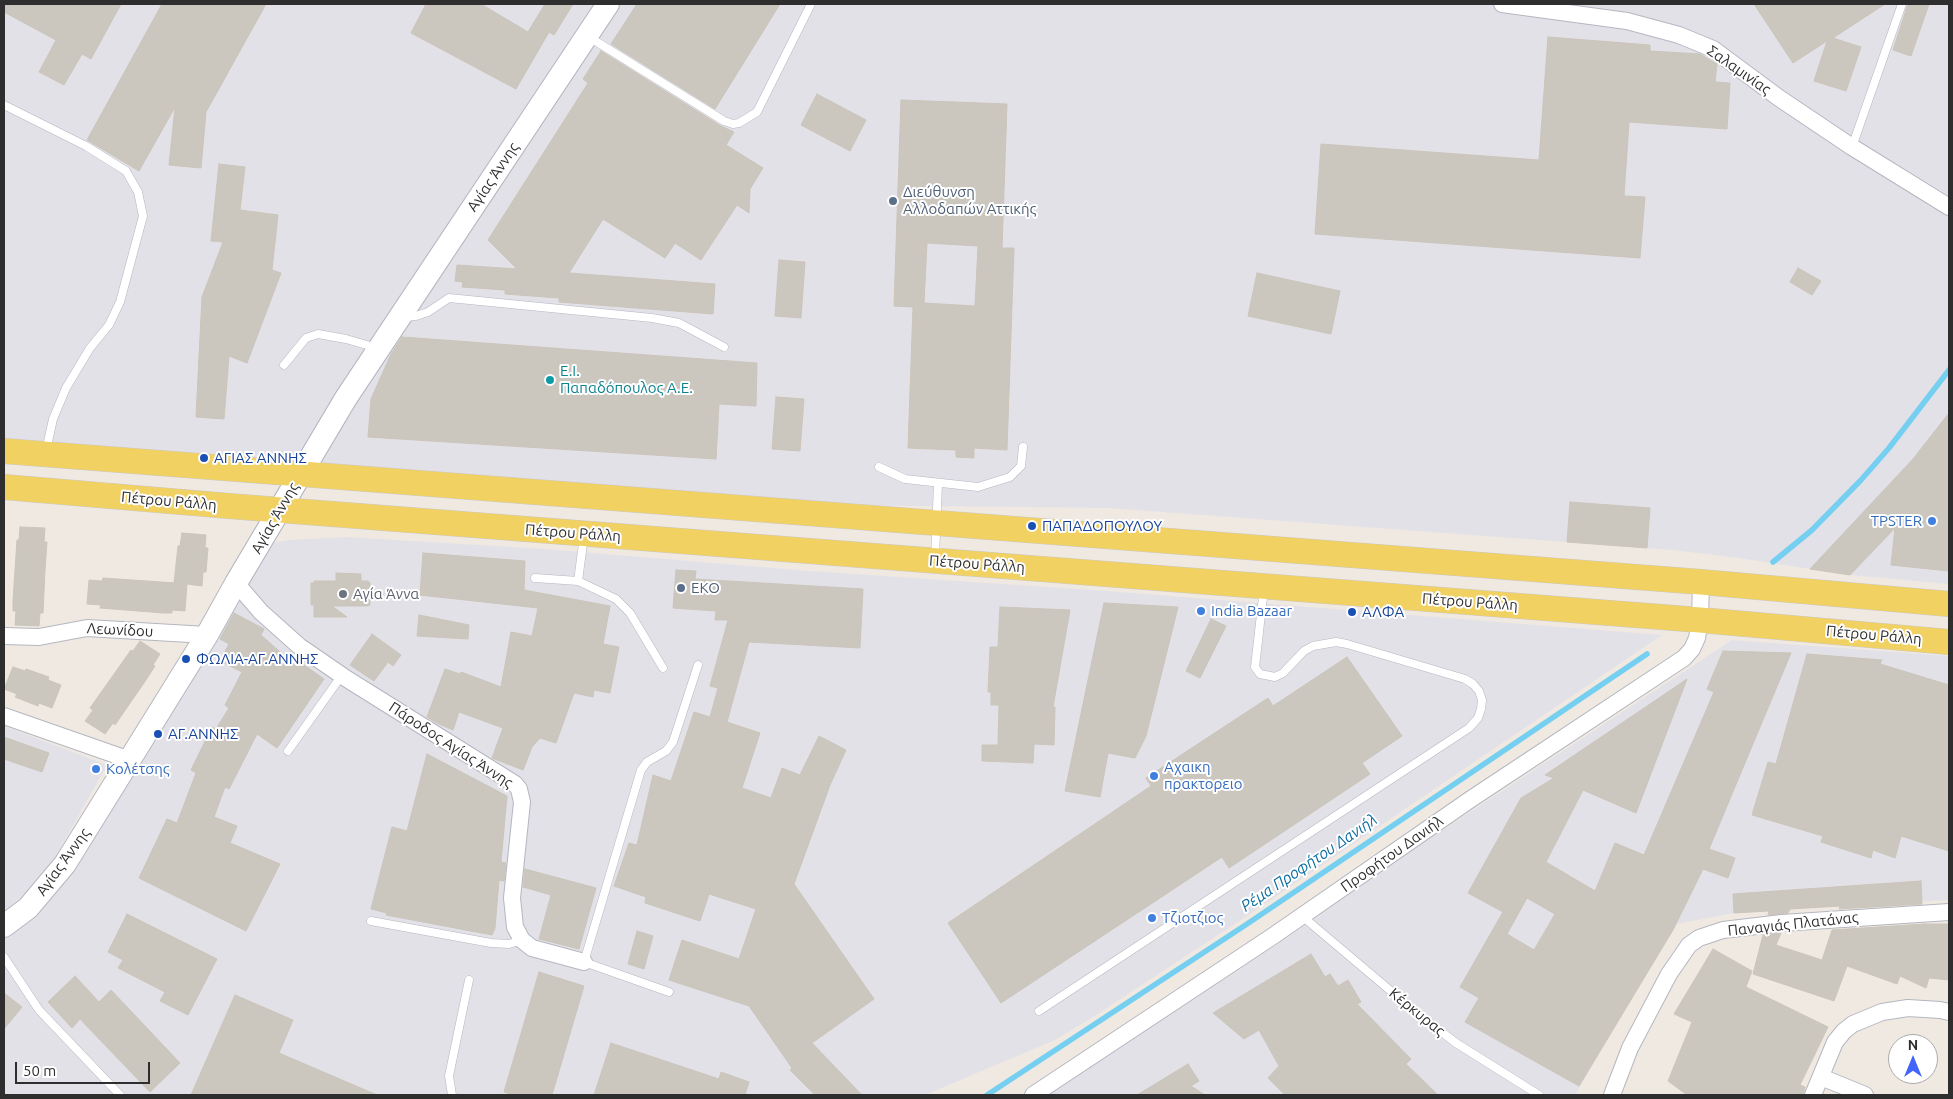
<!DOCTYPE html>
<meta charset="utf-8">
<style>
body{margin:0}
#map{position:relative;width:1953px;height:1099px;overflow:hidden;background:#efe9e1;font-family:Ubuntu,sans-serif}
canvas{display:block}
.frame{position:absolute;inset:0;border:5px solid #2e2e2e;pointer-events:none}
.north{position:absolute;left:1888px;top:1034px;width:50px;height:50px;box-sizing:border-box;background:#fff;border:1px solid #ababab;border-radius:50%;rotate:0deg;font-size:14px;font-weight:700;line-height:20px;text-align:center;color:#2e2e2e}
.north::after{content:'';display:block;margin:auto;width:18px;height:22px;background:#4264fb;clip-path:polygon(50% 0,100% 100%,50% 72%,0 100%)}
.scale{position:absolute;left:15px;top:1062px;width:135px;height:22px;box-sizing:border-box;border:2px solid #2e2e2e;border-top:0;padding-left:6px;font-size:15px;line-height:18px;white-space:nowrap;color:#2e2e2e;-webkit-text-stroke:4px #fff;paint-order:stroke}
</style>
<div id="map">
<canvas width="1953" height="1099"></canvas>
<div class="frame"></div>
<div class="north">N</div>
<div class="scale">50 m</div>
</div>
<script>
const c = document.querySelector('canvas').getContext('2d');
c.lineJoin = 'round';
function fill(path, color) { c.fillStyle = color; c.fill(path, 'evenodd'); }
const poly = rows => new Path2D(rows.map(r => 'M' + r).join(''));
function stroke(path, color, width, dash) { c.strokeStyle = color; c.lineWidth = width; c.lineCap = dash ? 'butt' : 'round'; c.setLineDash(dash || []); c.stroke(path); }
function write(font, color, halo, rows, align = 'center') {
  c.font = font + ' Ubuntu,sans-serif'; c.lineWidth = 4; c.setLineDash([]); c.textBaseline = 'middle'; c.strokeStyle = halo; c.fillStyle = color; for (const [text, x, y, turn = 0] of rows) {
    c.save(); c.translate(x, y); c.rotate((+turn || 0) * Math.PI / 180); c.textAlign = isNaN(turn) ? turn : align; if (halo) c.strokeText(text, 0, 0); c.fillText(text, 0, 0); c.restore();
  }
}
fill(poly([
 [4,4,1949,4,1949,584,1850,575,1739,558,1673,550,1109,508,822,505,4,444],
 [346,537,545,549,810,571,1107,591,1662,635,1244,918,1090,1019,1055,1040,925,1095,4,1095,4,937,272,543,290,540],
 [1732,640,1949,656,1949,900,1734,913,1676,924,1575,1095,1048,1095,1287,938,1391,864],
 [4,726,107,765,53,861,26,893,4,912]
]), '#e3e1e8');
stroke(poly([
 [1773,562,1812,530,1861,480,1889,448,1949,370],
 [987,1095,1247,924,1647,654]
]), '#75cff0', 5.5);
const building = poly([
 [4,4,121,4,91,59,82,54,64,85,39,72,56,40,4,12,4,4],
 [162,4,266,4,206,112,201,168,169,165,175,107,139,171,87,140,162,4],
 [426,4,481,4,528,32,545,4,573,4,554,35,549,32,516,89,411,33,426,4],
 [637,4,780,4,715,109,611,44,637,4],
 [1754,4,1885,4,1833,38,1861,47,1846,91,1814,81,1827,41,1793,63,1754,4],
 [1908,4,1929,4,1911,56,1893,50,1908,4],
 [1548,37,1650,45,1650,51,1700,54,1717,64,1715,82,1730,83,1727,129,1629,122,1624,196,1645,197,1640,258,1315,234,1321,144,1539,160,1548,37],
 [601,51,721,126,734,132,726,145,763,168,750,189,749,213,737,205,701,260,675,243,665,258,603,219,569,273,715,284,713,314,559,302,559,298,505,294,505,290,462,287,463,282,455,281,457,265,517,269,488,240,588,83,583,79,601,51],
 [817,94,866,120,850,151,801,125,817,94],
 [901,100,1007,104,1002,248,1014,248,1007,450,974,448,974,458,956,457,956,450,908,448,913,307,894,306,901,100],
 [927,243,978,246,975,306,924,303,927,243],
 [219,164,245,167,240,210,278,215,272,270,281,273,247,363,229,356,224,419,196,417,202,297,223,242,211,241,219,164],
 [779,260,805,262,801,318,775,316,779,260],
 [1798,268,1821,281,1812,295,1790,282,1798,268],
 [1257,273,1340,291,1331,334,1248,316,1257,273],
 [402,337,757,363,756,406,719,404,716,459,368,437,371,399,391,354,402,337],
 [776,397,804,399,800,451,772,449,776,397],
 [1949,413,1949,571,1891,565,1895,528,1850,575,1810,569,1913,459,1949,413],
 [1570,502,1650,508,1647,548,1567,542,1570,502],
 [20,527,45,528,44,542,47,542,45,570,43,613,40,613,39,626,15,625,16,611,13,611,13,600,17,540,19,540,20,527],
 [182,533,206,535,205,548,208,548,206,572,203,572,202,586,187,584,185,611,172,610,172,613,163,613,100,608,101,605,87,604,89,580,102,581,103,578,176,583,174,583,178,546,180,546,182,533],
 [423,553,525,561,524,590,610,606,603,644,619,647,610,693,594,690,593,697,574,693,556,743,540,738,532,747,523,770,492,758,503,728,459,712,453,730,439,724,427,717,445,669,460,674,461,672,501,687,511,632,532,636,538,608,420,595,423,553],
 [676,570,696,571,695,579,863,589,860,648,749,642,727,722,760,733,742,788,771,798,782,768,800,775,819,736,846,750,830,785,794,884,874,999,812,1043,862,1095,815,1095,790,1070,792,1068,749,1006,669,980,682,940,739,959,756,909,709,894,700,921,645,903,646,897,614,886,629,843,637,845,653,775,671,781,694,712,710,717,718,688,710,686,728,620,715,620,716,611,673,608,676,570],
 [336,573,361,574,361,581,368,581,370,583,370,588,384,594,370,599,370,605,368,606,332,606,347,617,314,617,314,605,311,605,311,583,314,583,314,581,336,581,336,573],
 [1104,603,1178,607,1146,736,1135,758,1108,753,1100,797,1065,791,1104,603],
 [1000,607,1070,610,1053,707,1055,707,1054,745,1034,744,1033,763,982,761,982,745,998,745,999,705,991,705,991,692,988,692,990,647,998,647,1000,607],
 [234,613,264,629,261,635,297,667,300,662,324,679,277,748,257,734,229,789,225,787,214,817,237,826,230,843,280,864,246,931,139,878,167,819,177,823,196,773,191,770,212,727,216,729,229,708,225,705,242,672,220,661,229,644,220,639,234,613],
 [419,615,469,625,468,639,417,636,419,615],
 [1211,619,1226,626,1200,678,1186,671,1211,619],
 [372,634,401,655,393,666,388,662,374,681,350,665,372,634],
 [140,641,160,654,153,665,155,666,146,680,115,725,113,723,105,734,85,721,93,710,90,708,131,650,133,651,140,641],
 [1723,651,1791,653,1709,849,1735,858,1728,878,1703,869,1673,930,1579,1086,1465,1022,1479,998,1460,987,1503,912,1468,893,1521,798,1554,778,1545,775,1687,679,1636,813,1583,790,1546,862,1595,891,1615,843,1644,855,1714,692,1707,689,1723,651],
 [1527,898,1555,914,1534,950,1507,934,1527,898],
 [1807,654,1882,660,1880,664,1949,685,1949,851,1901,836,1895,858,1873,850,1871,858,1821,842,1823,836,1752,815,1768,762,1776,764,1807,654],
 [1347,657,1402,736,1362,763,1370,774,1229,868,1222,857,1001,1003,948,923,1151,786,1146,778,1268,698,1273,706,1347,657],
 [13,667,25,671,26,669,49,677,48,680,61,685,52,708,39,703,38,706,15,697,17,694,4,689,13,667],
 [4,737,49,753,42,772,4,759,4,737],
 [427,754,507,796,501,862,506,863,504,881,499,880,495,928,492,935,386,915,387,913,371,909,392,827,407,831,427,754],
 [525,869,596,888,579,949,539,939,551,895,523,887,525,869],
 [1921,881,1922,904,1839,909,1840,906,1790,909,1788,913,1768,915,1769,911,1734,913,1733,894,1921,881],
 [127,914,217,959,188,1015,160,1001,165,992,118,968,123,960,108,952,127,914],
 [1924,924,1949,924,1949,980,1929,978,1926,988,1900,976,1897,984,1847,966,1834,1001,1753,974,1763,935,1781,933,1776,945,1822,960,1832,930,1924,924],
 [637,931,653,936,644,969,628,964,637,931],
 [1713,949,1752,971,1746,987,1828,1027,1800,1085,1805,1087,1803,1095,1687,1095,1668,1081,1692,1022,1674,1014,1713,949],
 [1311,954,1325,977,1330,974,1338,986,1348,980,1361,1002,1357,1004,1411,1059,1406,1064,1438,1095,1285,1095,1268,1078,1279,1066,1259,1030,1244,1039,1213,1013,1311,954],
 [539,972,584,986,552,1095,514,1095,504,1092,539,972],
 [75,976,99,1002,111,990,180,1063,150,1092,80,1019,72,1028,48,1002,75,976],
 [4,993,22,1007,4,1029,4,993],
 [235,995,293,1020,279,1053,377,1095,191,1095,235,995],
 [611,1043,719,1079,721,1072,749,1082,745,1095,594,1095,611,1043],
 [1188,1064,1199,1081,1191,1086,1205,1095,1137,1095,1188,1064]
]);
fill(building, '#cbc7bf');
stroke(building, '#cbc5ba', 1);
const lane = poly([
 [589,37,724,121,733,124,739,123,757,112,811,4],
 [4,105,86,146,126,171,138,192,143,216,120,302,109,325,90,348,66,388,53,419,46,451],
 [1852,147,1902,4],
 [404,317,416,316,428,312,449,298,652,318,679,323,724,347],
 [284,365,306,338,318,334,346,339,377,348],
 [879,467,905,479,978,487,1010,477,1021,466,1023,447],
 [584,536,578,581,616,599,630,613,663,668],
 [935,558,938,483],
 [535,578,578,581],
 [288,751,342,675],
 [1302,916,1418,1014,1456,1043,1539,1095],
 [371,921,491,943,509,944,522,940],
 [4,957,39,1010,120,1095],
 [669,992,584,962,641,770,647,762,666,751,673,742,698,665],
 [1039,1011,1469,728,1478,718,1481,709,1482,700,1479,691,1473,684,1465,679,1347,644,1336,642,1313,646,1304,651,1283,673,1275,677,1260,674,1255,667,1264,588],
 [452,1095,449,1076,469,980]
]);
const street = poly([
 [1502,4,1627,21,1679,35,1713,49,1779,98,1852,147,1949,207],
 [236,583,261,612,299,646,347,679,515,784,519,789,522,802,512,898,515,927,522,940,532,948,584,962],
 [4,636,39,637,87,628,207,635],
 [4,716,130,760],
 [1821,1077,1865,1095],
 [1033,1095,1273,936,1471,799,1684,658,1692,649,1697,638,1700,620,1701,582],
 [1612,1095,1630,1048,1669,974,1689,945,1699,938,1723,930,1782,923,1949,912],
 [1813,1095,1835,1042,1844,1031,1853,1024,1882,1012,1908,1008,1940,1010,1949,1012]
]);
const secondary = poly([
 [4,926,28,908,65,864,207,635,236,583,346,398,608,4]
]);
const primary = poly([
 [4,451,1701,582,1949,604],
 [4,487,229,506,1700,620,1949,642]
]);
stroke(lane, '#b4b7c1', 9);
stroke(street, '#b4b7c1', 18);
stroke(secondary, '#b4b7c1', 24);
stroke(primary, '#c9c9c9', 26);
stroke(lane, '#fff', 8);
stroke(street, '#fff', 16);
stroke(secondary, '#fff', 22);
stroke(primary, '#f2d163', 25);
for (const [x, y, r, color] of [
 [893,201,5,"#5c6f8a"],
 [550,380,5,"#0f9aa8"],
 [204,458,5,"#1a4fb4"],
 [1932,521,5,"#3f7fe0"],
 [1032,526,5,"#1a4fb4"],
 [681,588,5,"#5c6f8a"],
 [343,594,5,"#6b7280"],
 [1201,611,5,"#3f7fe0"],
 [1352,612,5,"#1a4fb4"],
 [186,659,5,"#1a4fb4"],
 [158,734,5,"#1a4fb4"],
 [96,769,5,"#3f7fe0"],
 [1154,776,5,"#3f7fe0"],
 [1152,918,5,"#3f7fe0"]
]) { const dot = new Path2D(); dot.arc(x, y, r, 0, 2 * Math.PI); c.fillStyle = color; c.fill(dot); stroke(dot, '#fff', 2); }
write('15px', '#2e2e2e', '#fff', [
 ["Σαλαμινίας",1739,70,35],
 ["Αγίας Άννης",493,177,-56],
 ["Πέτρου Ράλλη",169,501,5],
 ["Αγίας Άννης",275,518,-60],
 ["Πέτρου Ράλλη",573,533,4],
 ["Πέτρου Ράλλη",977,564,4],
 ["Πέτρου Ράλλη",1470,602,4],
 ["Λεωνίδου",120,630,3],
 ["Πέτρου Ράλλη",1874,635,5],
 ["Πάροδος Αγίας Άννης",451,745,33],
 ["Προφήτου Δανιήλ",1392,854,-35],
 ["Αγίας Άννης",63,862,-54],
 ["Παναγιάς Πλατάνας",1793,924,-6],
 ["Κέρκυρας",1417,1012,39]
]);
write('15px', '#4e5e75', '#fff', [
 ["Διεύθυνση",903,192],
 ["Αλλοδαπών Αττικής",903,209],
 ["EKO",691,588]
], 'left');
write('15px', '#0d838f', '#fff', [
 ["Ε.Ι.",560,371],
 ["Παπαδόπουλος Α.Ε.",560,388]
], 'left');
write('15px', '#164399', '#fff', [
 ["ΑΓΙΑΣ ΑΝΝΗΣ",214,458],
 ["ΠΑΠΑΔΟΠΟΥΛΟΥ",1042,526],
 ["ΑΛΦΑ",1362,612],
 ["ΦΩΛΙΑ-ΑΓ.ΑΝΝΗΣ",196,659],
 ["ΑΓ.ΑΝΝΗΣ",168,734]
], 'left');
write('15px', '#366cbe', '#fff', [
 ["TPSTER",1922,521,"right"],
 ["India Bazaar",1211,611],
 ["Αχαικη",1164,767],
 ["πρακτορειο",1164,784],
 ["Κολέτσης",106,769],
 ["Τζιοτζιος",1162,918]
], 'left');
write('15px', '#5b616d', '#fff', [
 ["Αγία Άννα",353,594]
], 'left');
write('italic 16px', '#0d6fa3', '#fff', [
 ["Ρέμα Προφήτου Δανιήλ",1309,863,-34]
]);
</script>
